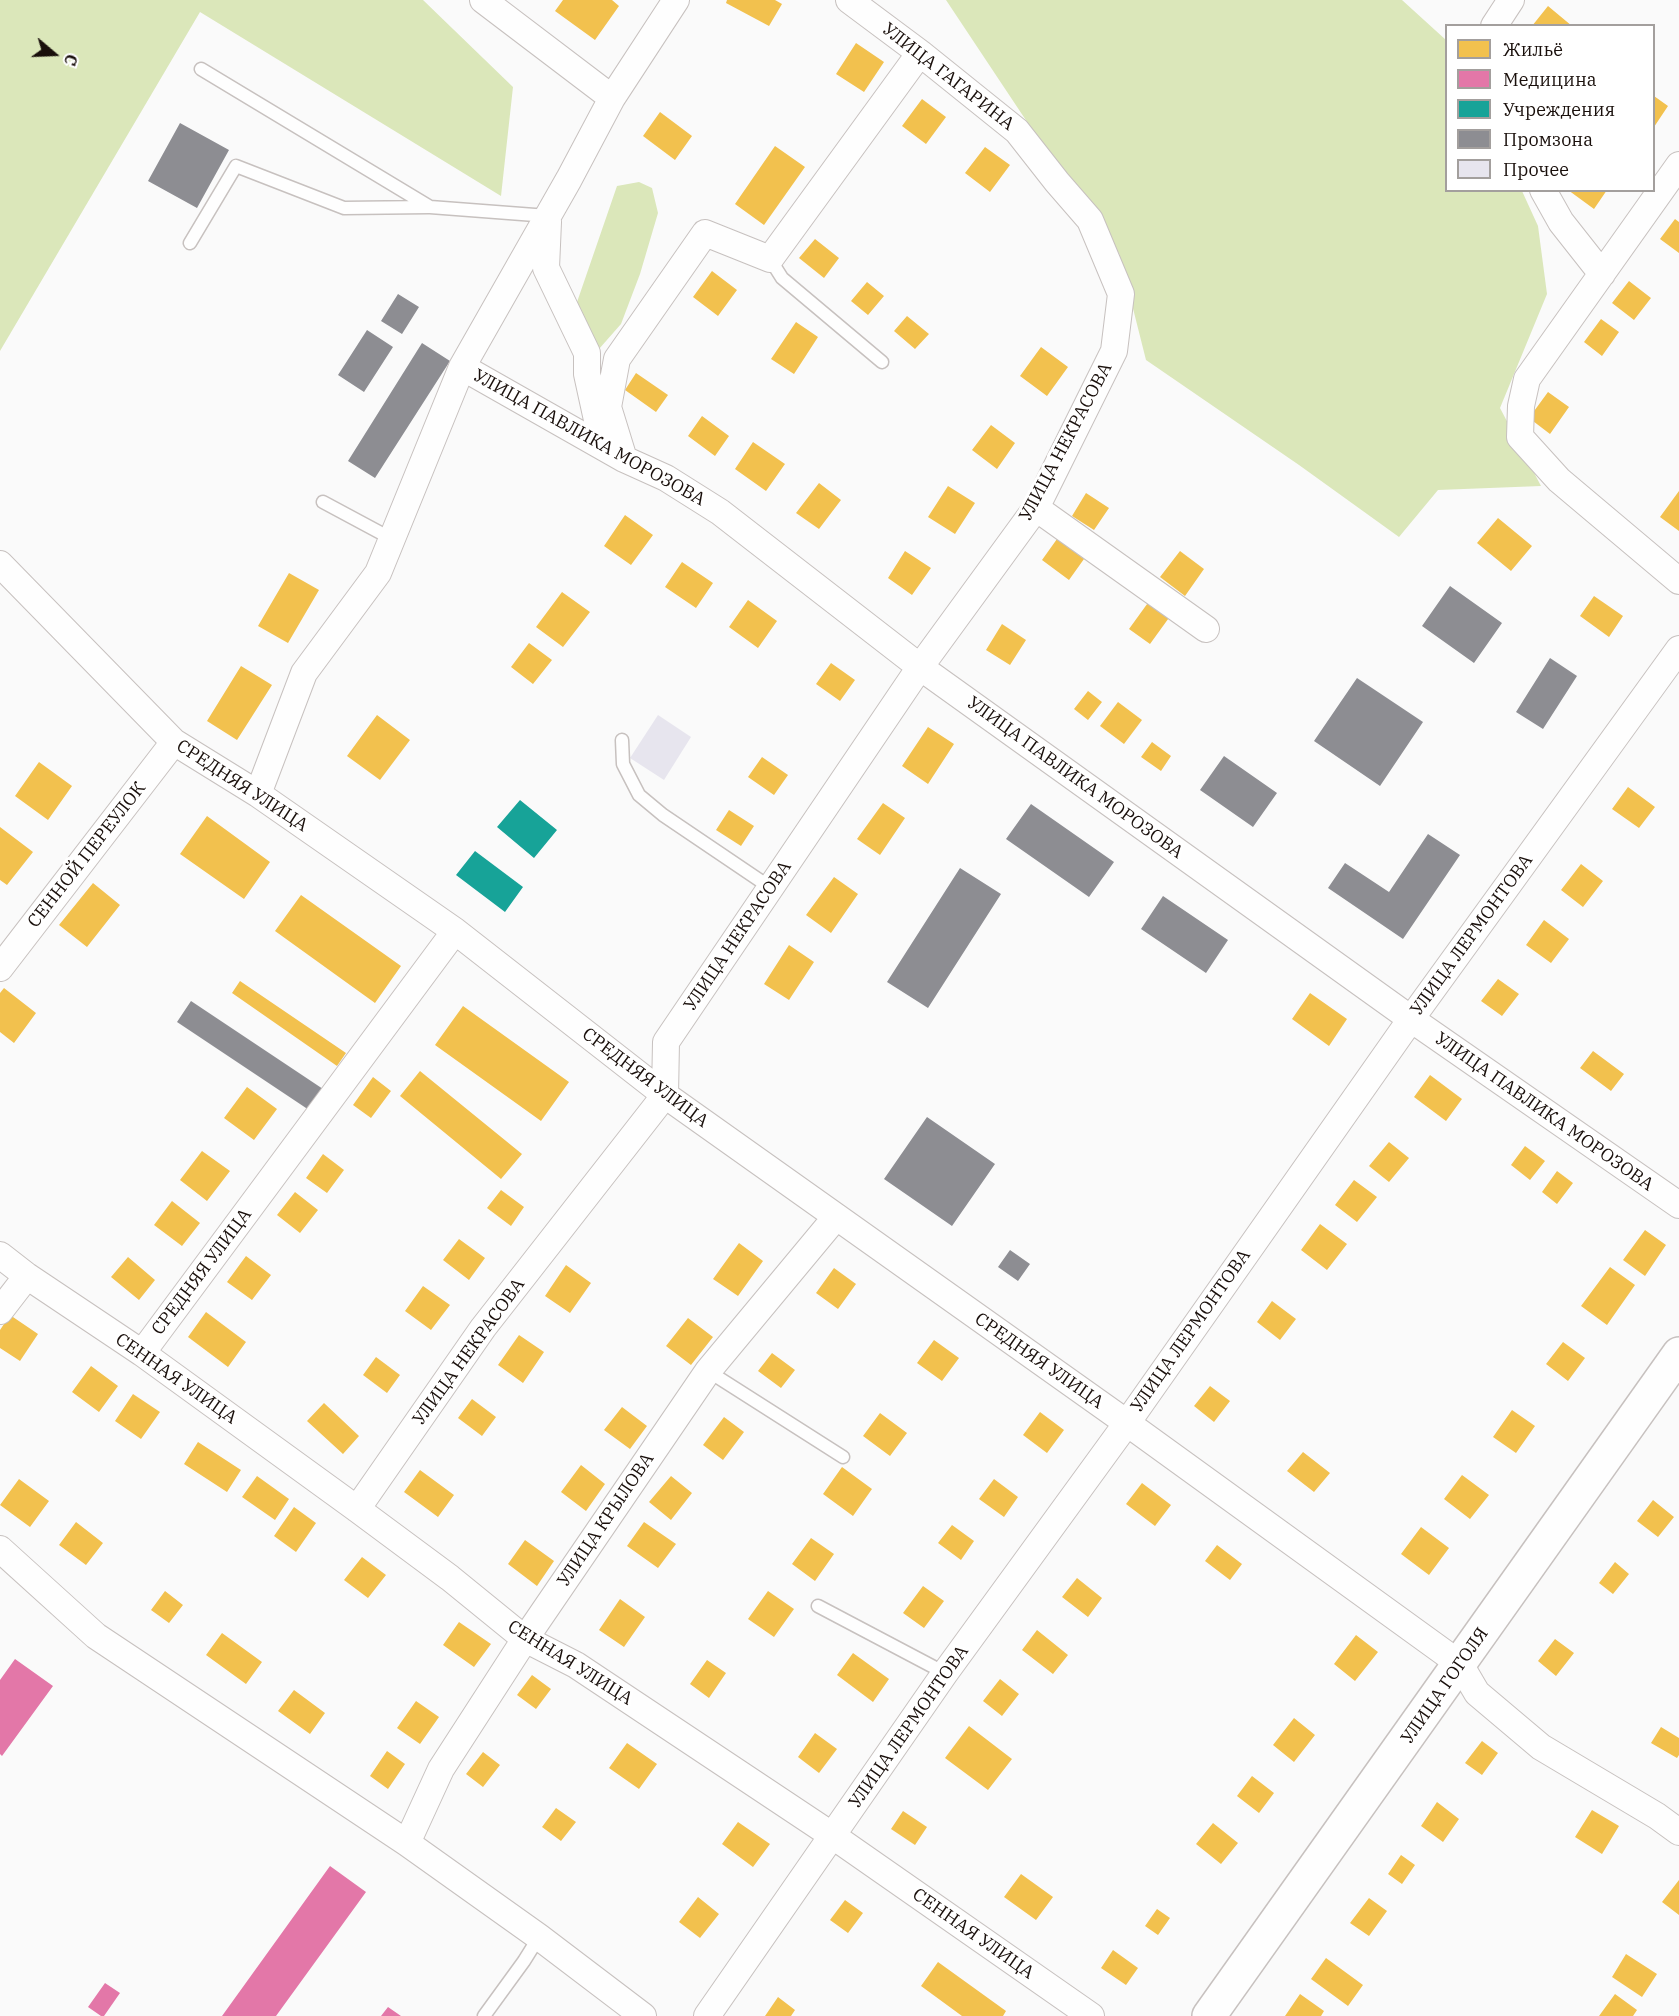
<!DOCTYPE html>
<meta charset="utf-8">
<style>
body{margin:0}
#map{position:relative;width:1679px;height:2016px;overflow:hidden;background:#fafafa;font-family:"IBM Plex Serif",serif}
canvas{display:block}
.legend{position:absolute;left:1445px;top:24px;width:210px;height:168px;box-sizing:border-box;background:#fff;border:2px solid #a39f9d;margin:0;padding:8px 10px;list-style:none;font-size:18px;color:#190f0b}
.legend li{display:flex;align-items:center;gap:12px;height:30px}
.legend b{width:30px;border:2px solid #a39f9d}
.north{position:absolute;left:24px;top:24px;width:60px;height:60px;-webkit-text-stroke:4px #fff;paint-order:stroke;rotate:109deg;font-size:16px;font-weight:700;line-height:24px;text-align:center;color:#190f0b}
.north::after{content:'';display:block;margin:auto;width:21px;height:27px;background:#190f0b;clip-path:polygon(50% 0,100% 100%,50% 72%,0 100%)}
</style>
<div id="map">
<canvas width="1679" height="2016"></canvas>
<ul class="legend">
<li><b style="height:16px;background:#f2c14e"></b>Жильё</li>
<li><b style="height:16px;background:#e377a8"></b>Медицина</li>
<li><b style="height:16px;background:#17a398"></b>Учреждения</li>
<li><b style="height:16px;background:#8d8d92"></b>Промзона</li>
<li><b style="height:16px;background:#e7e5ee"></b>Прочее</li>
</ul>
<div class="north">С</div>
</div>
<script>
const c = document.querySelector('canvas').getContext('2d');
c.lineJoin = 'round';
function fill(path, color) { c.fillStyle = color; c.fill(path, 'evenodd'); }
const poly = rows => new Path2D(rows.map(r => 'M' + r).join(''));
function stroke(path, color, width, dash) { c.strokeStyle = color; c.lineWidth = width; c.lineCap = dash ? 'butt' : 'round'; c.setLineDash(dash || []); c.stroke(path); }
function write(font, color, halo, rows, align = 'center') {
  c.font = font + ' "IBM Plex Serif",serif'; c.lineWidth = 6; c.setLineDash([]); c.textBaseline = 'middle'; c.strokeStyle = halo; c.fillStyle = color; for (const [text, x, y, turn = 0] of rows) {
    c.save(); c.translate(x, y); c.rotate((+turn || 0) * Math.PI / 180); c.textAlign = isNaN(turn) ? turn : align; if (halo) c.strokeText(text, 0, 0); c.fillText(text, 0, 0); c.restore();
  }
}
fill(poly([
 [0,0,423,0,513,87,501,196,200,12,0,351],
 [946,0,1402,0,1446,40,1446,190,1522,191,1538,226,1547,294,1500,408,1541,486,1438,490,1399,537,1299,465,1146,360,1119,253,1065,179],
 [639,182,652,188,658,213,640,274,621,324,599,349,585,334,576,305,617,186]
]), '#dbe7ba');
fill(poly([
 [563,0,612,0,619,6,595,40,555,11],
 [727,0,775,0,782,4,769,26,726,3],
 [1548,6,1572,26,1532,26],
 [856,43,884,62,864,92,836,74],
 [1654,96,1668,106,1654,127],
 [922,99,946,117,926,144,902,126],
 [660,112,692,136,675,160,643,136],
 [775,146,805,167,764,225,735,204],
 [985,147,1010,165,990,192,965,173],
 [1568,190,1607,190,1594,209],
 [1675,219,1679,222,1679,253,1660,239],
 [815,239,839,258,824,278,799,258],
 [712,271,737,290,718,316,693,297],
 [1629,281,1651,298,1634,320,1612,303],
 [867,282,884,296,868,315,851,301],
 [907,316,929,334,915,349,894,331],
 [1601,319,1619,332,1602,356,1584,342],
 [796,322,818,337,794,374,771,359],
 [1041,347,1068,367,1047,396,1020,376],
 [636,373,668,395,656,412,625,390],
 [1548,392,1569,407,1550,434,1529,418],
 [702,416,729,436,715,456,688,436],
 [991,425,1015,443,997,469,972,450],
 [753,442,785,464,766,491,735,469],
 [819,483,841,500,819,529,796,513],
 [948,486,975,503,955,534,928,517],
 [1679,491,1679,531,1660,517],
 [1086,493,1109,508,1094,530,1072,516],
 [625,515,653,535,631,565,604,546],
 [1498,518,1532,546,1511,571,1477,543],
 [1057,539,1084,559,1069,580,1042,560],
 [905,551,931,568,912,595,888,578],
 [1180,551,1204,569,1185,596,1160,577],
 [682,562,713,583,696,608,665,587],
 [289,573,319,590,288,643,258,626],
 [562,592,590,612,563,647,536,627],
 [1594,596,1623,616,1609,637,1580,616],
 [748,600,777,621,758,648,729,627],
 [1150,600,1171,615,1150,644,1129,629],
 [1002,624,1026,640,1010,665,986,650],
 [529,643,552,660,533,684,511,667],
 [831,663,855,680,840,701,816,684],
 [241,666,272,685,237,740,207,721],
 [1088,691,1102,702,1088,720,1074,709],
 [1118,702,1142,720,1124,744,1100,726],
 [377,715,410,740,380,780,347,756],
 [928,727,954,744,928,784,902,766],
 [1152,742,1171,756,1161,771,1141,757],
 [762,757,788,775,774,795,748,777],
 [39,762,72,786,48,820,15,796],
 [1628,787,1655,807,1639,828,1612,809],
 [883,803,905,818,880,855,857,839],
 [729,810,754,826,741,846,716,830],
 [207,816,270,862,244,899,180,854],
 [0,827,33,852,7,885,0,880],
 [1581,864,1603,881,1583,907,1561,890],
 [834,877,858,894,831,933,806,915],
 [93,883,120,905,87,947,59,925],
 [301,895,401,966,375,1003,275,931],
 [1544,920,1569,939,1551,963,1526,945],
 [789,945,814,962,789,1000,764,984],
 [1498,979,1519,994,1502,1016,1481,1001],
 [240,981,346,1053,337,1066,232,993],
 [4,988,36,1013,14,1043,0,1032,0,993],
 [1310,993,1347,1019,1329,1046,1292,1019],
 [463,1006,569,1082,541,1121,435,1045],
 [1593,1051,1624,1074,1611,1091,1580,1068],
 [420,1071,522,1154,501,1179,400,1096],
 [1430,1075,1462,1099,1446,1121,1414,1097],
 [373,1077,391,1091,371,1118,353,1105],
 [247,1087,277,1109,254,1140,224,1118],
 [1389,1142,1409,1158,1389,1182,1369,1166],
 [1525,1146,1545,1161,1530,1180,1511,1165],
 [202,1151,230,1171,207,1201,180,1180],
 [323,1154,344,1170,327,1193,306,1178],
 [1557,1171,1573,1183,1557,1204,1542,1192],
 [1354,1180,1377,1197,1357,1222,1335,1205],
 [501,1190,524,1207,511,1226,487,1208],
 [295,1192,318,1210,300,1233,277,1215],
 [172,1201,200,1223,182,1246,154,1225],
 [1320,1224,1347,1244,1327,1270,1301,1250],
 [1645,1230,1666,1245,1645,1276,1623,1260],
 [459,1239,485,1258,469,1280,443,1260],
 [739,1243,763,1261,738,1296,713,1279],
 [246,1256,271,1275,252,1300,227,1282],
 [128,1257,155,1280,139,1300,111,1277],
 [566,1265,591,1283,570,1313,545,1296],
 [1610,1267,1635,1285,1607,1325,1581,1306],
 [834,1268,856,1284,838,1309,816,1293],
 [423,1286,450,1305,431,1330,405,1311],
 [1272,1301,1296,1319,1280,1340,1257,1322],
 [206,1312,246,1342,228,1367,188,1337],
 [10,1315,38,1334,20,1361,0,1348,0,1330],
 [688,1318,713,1337,691,1365,666,1346],
 [519,1335,544,1352,523,1383,498,1365],
 [934,1340,959,1358,942,1381,917,1363],
 [1563,1342,1585,1358,1568,1381,1546,1364],
 [772,1353,795,1370,781,1388,758,1371],
 [376,1357,400,1375,387,1393,363,1375],
 [91,1366,118,1386,99,1412,72,1392],
 [1210,1386,1230,1401,1214,1422,1194,1406],
 [133,1394,160,1412,141,1439,115,1421],
 [472,1399,496,1417,482,1436,458,1418],
 [324,1403,359,1436,343,1454,307,1421],
 [622,1407,647,1426,630,1449,604,1430],
 [1512,1410,1535,1426,1516,1453,1493,1437],
 [1040,1412,1064,1430,1047,1453,1023,1435],
 [880,1413,907,1433,890,1456,863,1436],
 [724,1417,744,1432,723,1460,703,1445],
 [198,1442,241,1470,227,1492,184,1464],
 [1303,1452,1330,1473,1314,1492,1287,1471],
 [581,1465,605,1484,586,1511,561,1492],
 [842,1467,872,1489,853,1516,823,1494],
 [420,1470,454,1495,438,1517,404,1492],
 [1462,1475,1489,1495,1470,1519,1444,1499],
 [257,1476,289,1499,275,1520,242,1497],
 [671,1476,692,1493,671,1520,649,1502],
 [19,1479,49,1501,30,1527,0,1505],
 [994,1479,1018,1497,1004,1517,979,1499],
 [1142,1483,1171,1505,1155,1526,1126,1504],
 [1653,1500,1674,1517,1658,1537,1637,1521],
 [294,1507,316,1523,296,1552,274,1536],
 [76,1522,103,1543,86,1565,59,1545],
 [644,1522,676,1544,658,1568,627,1546],
 [952,1525,974,1541,961,1560,938,1543],
 [1421,1527,1449,1548,1429,1575,1401,1554],
 [811,1538,834,1554,815,1581,792,1564],
 [525,1540,554,1561,537,1586,508,1564],
 [1217,1545,1242,1564,1230,1580,1205,1561],
 [362,1557,386,1575,368,1598,344,1580],
 [1615,1562,1629,1574,1613,1594,1599,1583],
 [1077,1578,1102,1598,1088,1617,1062,1597],
 [923,1586,944,1601,924,1628,903,1613],
 [165,1591,183,1605,169,1623,151,1610],
 [768,1591,794,1609,774,1637,748,1619],
 [620,1599,645,1617,624,1647,599,1630],
 [459,1622,491,1644,474,1667,443,1645],
 [1037,1630,1068,1655,1053,1674,1022,1650],
 [222,1633,262,1662,246,1684,206,1655],
 [1356,1635,1378,1652,1355,1681,1334,1664],
 [1555,1639,1574,1653,1556,1676,1538,1661],
 [853,1653,889,1679,873,1702,837,1675],
 [707,1660,726,1673,709,1698,690,1684],
 [532,1675,551,1689,536,1709,517,1695],
 [1000,1679,1019,1694,1002,1716,983,1701],
 [294,1690,325,1713,310,1734,278,1711],
 [416,1701,439,1717,420,1744,397,1728],
 [1294,1718,1315,1735,1294,1762,1273,1745],
 [969,1726,1012,1759,988,1790,945,1758],
 [1661,1727,1679,1738,1679,1755,1677,1758,1651,1743],
 [815,1733,837,1749,819,1773,798,1757],
 [1482,1741,1498,1753,1482,1775,1465,1763],
 [627,1743,657,1764,639,1789,609,1768],
 [387,1751,405,1764,388,1789,370,1776],
 [483,1752,500,1765,483,1787,466,1774],
 [1252,1776,1274,1793,1259,1813,1237,1796],
 [1437,1802,1459,1819,1443,1842,1421,1826],
 [556,1808,576,1822,561,1841,542,1827],
 [1592,1810,1619,1826,1602,1854,1575,1837],
 [903,1811,927,1827,915,1845,891,1829],
 [738,1822,770,1844,753,1867,722,1844],
 [1213,1823,1238,1843,1221,1864,1196,1844],
 [1401,1855,1415,1865,1402,1884,1388,1874],
 [1021,1874,1053,1897,1036,1920,1004,1897],
 [1679,1880,1679,1915,1662,1902],
 [698,1897,719,1914,700,1938,679,1922],
 [1369,1898,1387,1911,1369,1936,1350,1923],
 [845,1900,863,1913,848,1933,830,1920],
 [1157,1909,1170,1918,1158,1935,1145,1926],
 [1113,1950,1138,1968,1126,1985,1101,1968],
 [1626,1954,1657,1974,1642,1997,1612,1977],
 [1326,1958,1363,1985,1348,2006,1311,1979],
 [938,1962,1006,2011,1003,2016,962,2016,921,1986],
 [1300,1994,1324,2011,1321,2016,1285,2016],
 [1615,1994,1637,2010,1633,2016,1599,2016],
 [778,1997,795,2010,791,2016,765,2016]
]), '#f2c14e');
fill(poly([
 [15,1659,53,1686,2,1756,0,1754,0,1680],
 [330,1866,366,1892,276,2016,222,2016],
 [105,1983,120,1993,104,2016,101,2016,88,2007],
 [388,2007,401,2016,381,2016]
]), '#e377a8');
fill(poly([
 [520,800,557,830,534,858,497,827],
 [475,851,523,887,505,912,456,875]
]), '#17a398');
fill(poly([
 [180,123,229,150,197,208,148,181],
 [398,294,419,307,402,334,381,321],
 [367,330,393,347,364,392,338,375],
 [422,343,450,361,375,478,348,461],
 [1450,586,1502,623,1474,663,1422,626],
 [1550,658,1577,676,1543,729,1516,712],
 [1357,678,1423,722,1380,786,1314,741],
 [1224,756,1277,793,1253,827,1200,790],
 [1031,804,1114,862,1089,897,1006,839],
 [1428,834,1460,855,1403,939,1328,888,1345,863,1389,892],
 [960,868,1001,894,928,1008,887,982],
 [1163,896,1228,940,1206,973,1141,929],
 [191,1001,323,1089,309,1110,177,1022],
 [927,1117,995,1164,952,1226,884,1179],
 [1010,1250,1030,1264,1018,1281,998,1267]
]), '#8d8d92');
fill(poly([
 [658,715,691,737,664,780,630,758]
]), '#e7e5ee');
const lane = poly([
 [201,69,430,207,548,216],
 [190,243,236,166,344,208,429,207],
 [770,259,782,278,882,362],
 [323,502,392,539],
 [622,740,623,764,639,795,663,815,771,888],
 [708,1371,843,1457],
 [818,1606,945,1673],
 [484,2016,524,1961,539,1937]
]);
const street = poly([
 [483,0,612,98],
 [1494,26,1511,0],
 [1679,165,1527,379,1521,406,1520,437,1559,480,1679,581],
 [1543,190,1561,222,1602,274],
 [548,222,546,268,587,353,587,374,599,429],
 [462,367,624,459,666,478,720,512,920,667,1411,1019,1679,1205],
 [624,459,608,407,617,359,705,233,770,259,920,53],
 [1036,508,1206,629],
 [0,564,174,742,258,794,455,931,665,1095,1127,1423,1460,1664,1477,1693,1541,1747,1657,1816,1679,1832],
 [258,794,304,673,378,573,462,367,569,179,612,98,676,0],
 [0,968,174,742],
 [0,1255,27,1276,142,1353,357,1509,450,1578,525,1639,576,1665,833,1836,1091,2016],
 [0,1311,27,1276],
 [142,1353,455,931],
 [357,1509,483,1328,665,1095,666,1042,920,667,1036,508,1114,351,1121,294,1090,220,1057,182,1017,131,920,53,849,0],
 [0,1549,96,1636,407,1843,539,1937,643,2016],
 [407,1843,441,1769,525,1639,708,1371,836,1217],
 [707,2016,945,1673,1127,1423,1411,1019,1679,649]
]);
const secondary = poly([
 [1209,2016,1679,1354]
]);
stroke(lane, '#c7c1bf', 15);
stroke(street, '#c7c1bf', 28);
stroke(secondary, '#c7c1bf', 36);
stroke(lane, '#fefefe', 12);
stroke(street, '#fefefe', 26);
stroke(secondary, '#fefefe', 33);
write('18px', '#190f0b', '#fff', [
 ["УЛИЦА ГАГАРИНА",948,77,38],
 ["УЛИЦА ПАВЛИКА МОРОЗОВА",589,438,29],
 ["УЛИЦА НЕКРАСОВА",1066,442,-62],
 ["УЛИЦА ПАВЛИКА МОРОЗОВА",1075,778,36],
 ["СРЕДНЯЯ УЛИЦА",242,786,33],
 ["СЕННОЙ ПЕРЕУЛОК",87,855,-52],
 ["УЛИЦА ЛЕРМОНТОВА",1472,935,-54],
 ["УЛИЦА НЕКРАСОВА",738,936,-56],
 ["СРЕДНЯЯ УЛИЦА",645,1078,37],
 ["УЛИЦА ПАВЛИКА МОРОЗОВА",1544,1112,35],
 ["СРЕДНЯЯ УЛИЦА",202,1272,-53],
 ["УЛИЦА ЛЕРМОНТОВА",1191,1331,-55],
 ["УЛИЦА НЕКРАСОВА",469,1352,-54],
 ["СРЕДНЯЯ УЛИЦА",1039,1361,35],
 ["СЕННАЯ УЛИЦА",176,1379,35],
 ["УЛИЦА КРЫЛОВА",606,1520,-56],
 ["СЕННАЯ УЛИЦА",570,1663,32],
 ["УЛИЦА ГОГОЛЯ",1445,1686,-55],
 ["УЛИЦА ЛЕРМОНТОВА",909,1727,-55],
 ["СЕННАЯ УЛИЦА",973,1934,35]
]);
</script>
